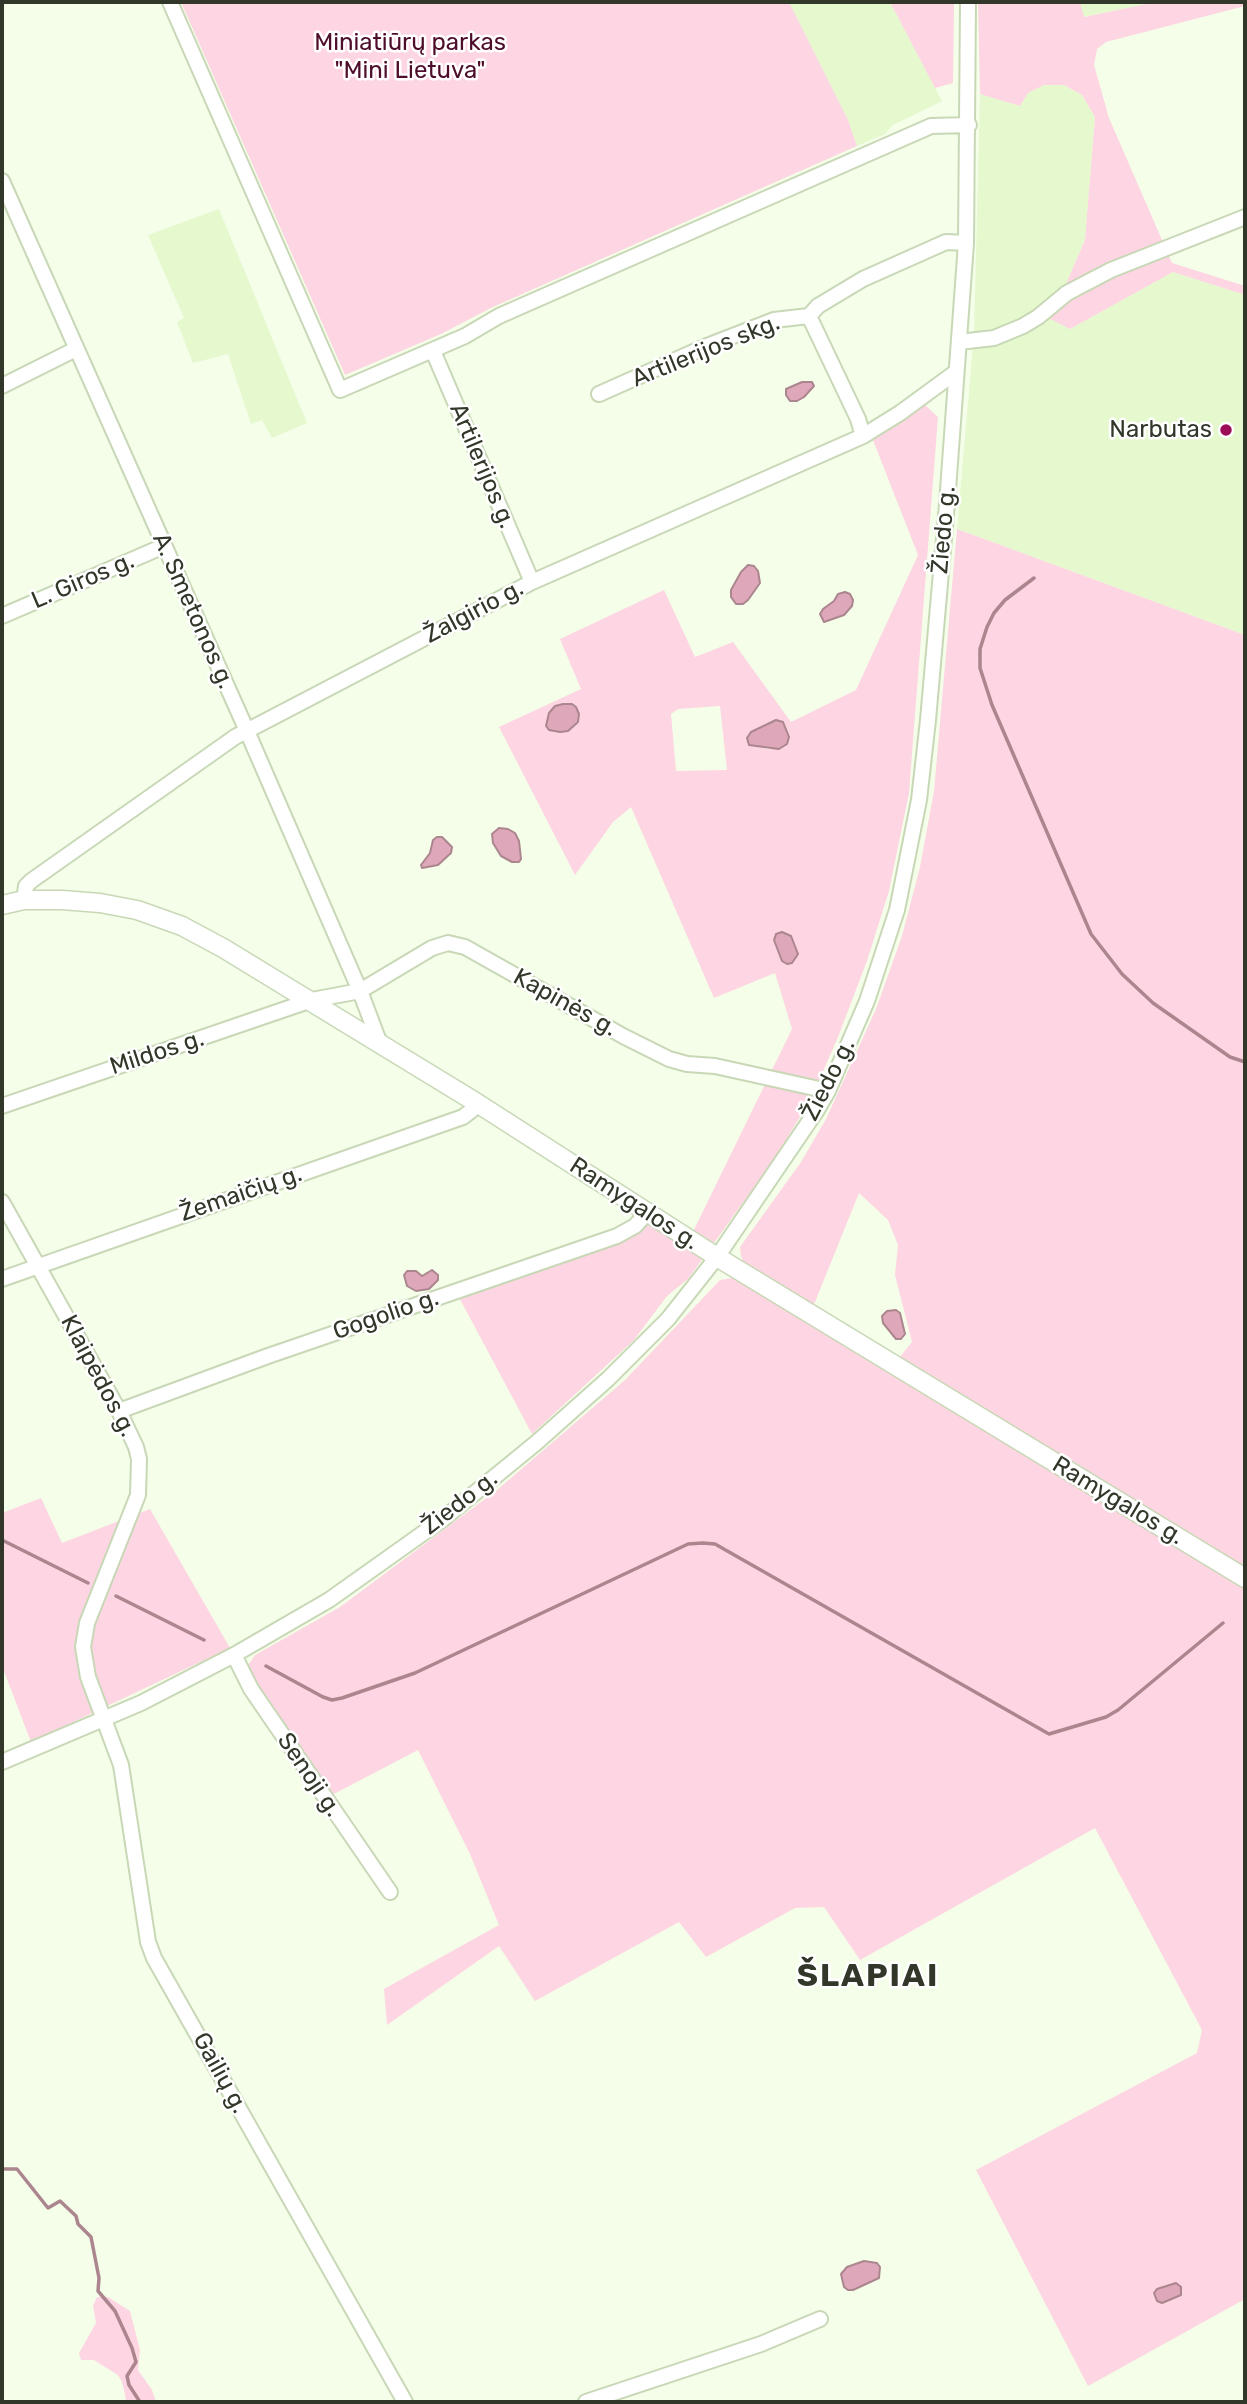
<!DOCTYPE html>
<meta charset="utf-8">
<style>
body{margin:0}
#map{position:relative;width:1247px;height:2404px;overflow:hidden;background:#f4fee9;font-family:Rubik,sans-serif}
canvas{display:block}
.frame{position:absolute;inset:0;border:4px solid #313729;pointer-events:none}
</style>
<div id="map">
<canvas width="1247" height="2404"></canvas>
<div class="frame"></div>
</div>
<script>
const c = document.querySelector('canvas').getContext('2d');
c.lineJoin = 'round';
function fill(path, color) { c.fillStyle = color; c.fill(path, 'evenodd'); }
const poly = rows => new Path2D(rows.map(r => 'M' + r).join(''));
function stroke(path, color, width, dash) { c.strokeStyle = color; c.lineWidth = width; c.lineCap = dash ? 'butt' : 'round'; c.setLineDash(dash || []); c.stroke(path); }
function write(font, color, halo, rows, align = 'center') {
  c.font = font + ' Rubik,sans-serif'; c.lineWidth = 5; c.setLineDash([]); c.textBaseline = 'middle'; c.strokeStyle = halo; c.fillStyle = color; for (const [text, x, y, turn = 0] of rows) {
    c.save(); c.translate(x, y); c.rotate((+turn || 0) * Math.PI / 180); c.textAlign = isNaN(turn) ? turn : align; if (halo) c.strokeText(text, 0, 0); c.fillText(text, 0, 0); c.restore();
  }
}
fill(poly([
 [789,2,890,2,942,101,893,125,885,134,857,146,848,120],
 [1080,2,1156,2,1083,17],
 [1044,85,1064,85,1082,95,1095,117,1085,240,1062,293,1070,329,1173,272,1245,295,1245,635,957,529,974,335,980,94,1020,106,1028,93],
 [219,209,307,423,272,438,262,420,251,424,228,354,193,363,177,322,184,318,148,235]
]), '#e5f8ce');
fill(poly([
 [181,2,789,2,848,120,857,146,493,307,441,334,345,375],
 [890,2,954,2,953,83,935,88],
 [978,2,1080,2,1084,17,1156,2,1245,2,1245,6,1106,42,1097,49,1094,65,1109,118,1172,263,1245,286,1245,295,1173,272,1070,329,1037,312,1062,293,1085,240,1095,117,1082,95,1064,85,1044,85,1028,93,1020,106,980,94],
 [925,405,938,417,909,793,889,891,867,961,838,1037,811,1099,773,1161,688,1279,667,1296,634,1340,532,1434,454,1288,616,1232,637,1218,686,1246,792,1029,775,973,714,998,631,807,613,822,575,875,499,727,581,689,560,639,664,590,695,657,733,642,791,722,856,690,918,555,873,440],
 [720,706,727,770,676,771,671,714,678,709],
 [776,720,779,749,766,749,751,732],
 [957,529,1245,635,1245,1570,899,1358,912,1342,895,1275,898,1245,888,1220,859,1193,813,1307,753,1270,744,1263,741,1256,740,1247,801,1162,826,1119,876,1009,902,936,920,867,934,791],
 [732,1278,743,1282,1245,1588,1245,2299,1088,2386,976,2170,1197,2053,1202,2030,1095,1828,860,1960,824,1907,795,1908,706,1957,679,1922,535,2001,499,1946,387,2025,384,1989,499,1925,470,1854,418,1750,332,1795,318,1785,246,1668,255,1655,340,1607,497,1490,625,1380,720,1280],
 [41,1498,62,1543,150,1509,230,1648,31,1742,2,1666,2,1513],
 [97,2297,108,2297,130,2311,140,2350,138,2370,152,2390,156,2402,122,2402,126,2399,122,2382,118,2375,94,2360,81,2360,79,2353,96,2323,93,2306]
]), '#fed5e2');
const water = poly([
 [802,382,812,382,814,386,804,397,797,401,790,401,786,395,786,389,802,382],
 [748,565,754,566,758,571,760,583,748,600,743,604,736,604,731,597,731,590,741,572,748,565],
 [845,592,850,594,853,600,852,606,844,615,824,622,820,614,823,609,834,601,838,594,845,592],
 [563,704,572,704,576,707,579,714,578,722,568,731,560,732,549,730,546,726,549,713,555,706,563,704],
 [776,720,783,722,789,737,787,744,779,749,749,745,747,738,751,732,776,720],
 [499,828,508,829,515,833,519,841,521,859,519,862,512,862,501,856,493,843,492,834,499,828],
 [437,837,442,837,452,847,451,853,438,865,422,868,421,865,430,853,433,840,437,837],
 [782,932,791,936,798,954,792,963,787,964,782,961,774,940,776,934,782,932],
 [432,1270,438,1275,438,1280,429,1289,416,1291,407,1286,404,1275,407,1271,416,1271,422,1276,432,1270],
 [896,1310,900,1313,905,1334,901,1339,896,1339,883,1323,882,1316,887,1311,896,1310],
 [864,2261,877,2263,880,2267,879,2278,853,2290,848,2290,844,2287,841,2274,847,2267,864,2261],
 [1176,2283,1181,2287,1181,2295,1162,2303,1157,2301,1154,2293,1157,2289,1176,2283]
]);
fill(water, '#dfa8ba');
stroke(water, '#ab868e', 2);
stroke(poly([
 [1034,578,1005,600,994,613,987,627,980,649,980,668,992,705,1091,934,1122,974,1153,1003,1230,1057,1245,1062],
 [2,1540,88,1583],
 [116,1596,204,1640],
 [266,1666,323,1697,332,1700,342,1698,415,1673,688,1544,703,1543,715,1544,1049,1734,1106,1717,1118,1710,1223,1623],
 [2,2169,17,2169,48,2208,60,2201,76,2216,78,2224,91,2237,99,2278,98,2291,115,2311,132,2348,136,2362,127,2376,129,2385,140,2402]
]), '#ab868e', 3.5);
const minor = poly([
 [170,2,340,390,465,336,499,316,931,126,969,125],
 [2,181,247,731,360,991,380,1044],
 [809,316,818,306,863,279,946,242,966,243],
 [959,342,994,338,1023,326,1038,317,1067,293,1111,270,1245,217],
 [433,351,532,582],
 [2,386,76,349],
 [599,394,707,346,774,320,809,316,858,419,863,436],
 [2,616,164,546],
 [24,900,26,886,31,881,235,737,532,582,863,436,900,413,956,372],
 [2,1106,312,1000,360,991,432,948,448,943,465,947,623,1036,669,1059,687,1064,715,1066,828,1091],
 [2,1202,119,1411,136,1447,139,1459,138,1495,87,1623,83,1647,88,1677,121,1765,148,1942,154,1958,405,2402],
 [2,1279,463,1117,472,1110,477,1103],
 [119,1411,268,1356,617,1236,635,1226,647,1213],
 [234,1655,251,1689,390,1892],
 [2,1762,141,1703,234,1655,329,1600,443,1519,536,1443,608,1379,668,1319,717,1257,817,1110,828,1091,867,1001,897,910,919,800,928,720,947,504,966,243,968,2],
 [586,2402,761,2344,820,2319]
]);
const major = poly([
 [2,905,24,900,62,900,100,903,137,910,182,926,223,948,477,1103,717,1257,1245,1578]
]);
stroke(minor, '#c8d8b6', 18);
stroke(major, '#c8d8b6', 21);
stroke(minor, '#fff', 14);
stroke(major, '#fff', 18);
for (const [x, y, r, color] of [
 [1226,430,7,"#9d0c57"]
]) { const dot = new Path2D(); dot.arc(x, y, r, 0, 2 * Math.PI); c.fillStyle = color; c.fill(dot); stroke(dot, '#fff', 2.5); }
write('24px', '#4e0e2b', '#fff', [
 ["Miniatiūrų parkas",410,43],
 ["\"Mini Lietuva\"",410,71]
]);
write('24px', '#313729', '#fff', [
 ["Artilerijos skg.",706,351,-22],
 ["Artilerijos g.",482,466,67],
 ["Žiedo g.",944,530,-85],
 ["L. Giros g.",83,581,-23],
 ["A. Smetonos g.",193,611,66],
 ["Žalgirio g.",474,612,-28],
 ["Kapinės g.",565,1003,29],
 ["Mildos g.",157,1053,-18],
 ["Žiedo g.",829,1080,-63],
 ["Žemaičių g.",241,1194,-19],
 ["Ramygalos g.",634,1204,33],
 ["Gogolio g.",386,1315,-19],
 ["Klaipėdos g.",98,1376,62],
 ["Ramygalos g.",1118,1501,31],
 ["Žiedo g.",460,1503,-38],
 ["Senoji g.",309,1775,56],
 ["Gailių g.",220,2073,61]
]);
write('24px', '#313729', '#fff', [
 ["Narbutas",1212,430]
], 'right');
c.letterSpacing = '2px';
write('bold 32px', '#313729', '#fff', [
 ["ŠLAPIAI",868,1977]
]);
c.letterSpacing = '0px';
</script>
